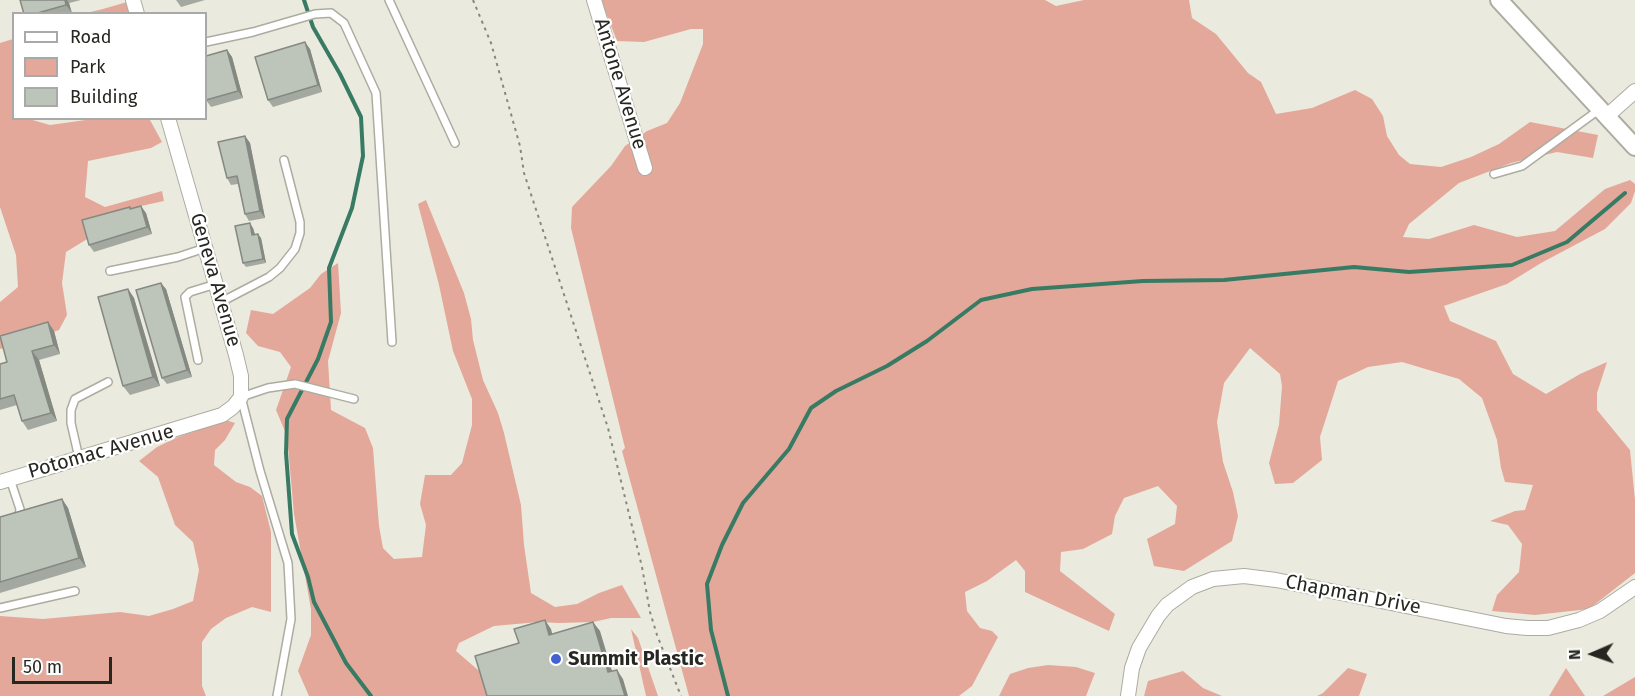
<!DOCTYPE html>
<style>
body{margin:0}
#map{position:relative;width:1635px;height:696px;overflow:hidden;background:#ebeade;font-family:"Fira Sans",sans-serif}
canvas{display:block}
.legend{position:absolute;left:12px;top:12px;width:195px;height:108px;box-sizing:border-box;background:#fff;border:2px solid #a9a9a7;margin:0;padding:8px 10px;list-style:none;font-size:18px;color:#272722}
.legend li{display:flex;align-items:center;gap:12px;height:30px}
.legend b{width:30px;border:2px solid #a9a9a7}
.north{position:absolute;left:1563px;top:624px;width:60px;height:60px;-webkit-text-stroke:4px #fff;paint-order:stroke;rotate:268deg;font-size:16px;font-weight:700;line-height:24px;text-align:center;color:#272722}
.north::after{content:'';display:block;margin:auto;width:21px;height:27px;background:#272722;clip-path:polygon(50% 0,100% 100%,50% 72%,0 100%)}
.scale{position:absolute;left:12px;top:657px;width:100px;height:27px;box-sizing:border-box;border:3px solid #272722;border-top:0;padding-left:8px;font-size:18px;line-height:21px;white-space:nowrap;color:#272722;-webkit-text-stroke:4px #fff;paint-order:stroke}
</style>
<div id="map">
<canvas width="1635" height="696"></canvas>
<ul class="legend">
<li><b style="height:8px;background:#fff"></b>Road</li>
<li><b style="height:16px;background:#e3a899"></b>Park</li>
<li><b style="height:16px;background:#bdc4ba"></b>Building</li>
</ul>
<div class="north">N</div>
<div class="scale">50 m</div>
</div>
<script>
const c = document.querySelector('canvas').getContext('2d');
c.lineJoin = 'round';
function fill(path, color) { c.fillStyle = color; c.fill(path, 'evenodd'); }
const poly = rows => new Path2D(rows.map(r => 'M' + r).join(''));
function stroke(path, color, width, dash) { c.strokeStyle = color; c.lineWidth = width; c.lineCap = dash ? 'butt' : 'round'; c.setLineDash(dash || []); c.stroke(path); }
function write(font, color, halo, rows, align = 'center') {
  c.font = font + ' "Fira Sans",sans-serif'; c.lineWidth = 4.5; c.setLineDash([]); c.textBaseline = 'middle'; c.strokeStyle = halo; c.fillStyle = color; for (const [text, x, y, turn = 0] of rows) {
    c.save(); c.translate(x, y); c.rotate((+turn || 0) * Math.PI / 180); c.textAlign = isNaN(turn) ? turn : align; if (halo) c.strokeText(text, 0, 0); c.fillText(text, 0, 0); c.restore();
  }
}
fill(poly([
 [601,0,1045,0,1056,6,1084,0,1189,0,1192,18,1216,34,1248,73,1261,82,1276,114,1312,108,1355,90,1372,99,1383,116,1387,136,1399,155,1410,164,1441,167,1471,157,1499,144,1530,122,1598,135,1593,158,1557,152,1511,163,1459,183,1409,224,1403,237,1429,239,1474,225,1517,237,1555,231,1605,189,1630,180,1635,184,1635,191,1631,203,1605,229,1541,263,1507,284,1444,306,1450,321,1496,341,1513,374,1546,394,1580,374,1607,362,1597,393,1597,410,1630,450,1635,500,1635,573,1589,609,1535,615,1492,611,1497,595,1519,572,1522,544,1508,525,1490,521,1515,511,1525,510,1533,485,1505,482,1501,468,1497,440,1482,398,1459,379,1402,362,1368,367,1338,381,1320,437,1322,460,1293,483,1275,484,1269,463,1279,425,1282,386,1280,374,1250,348,1224,383,1217,422,1223,462,1233,492,1238,516,1232,541,1184,571,1154,566,1147,539,1175,524,1177,506,1158,486,1124,498,1115,516,1112,534,1083,549,1061,552,1060,571,1115,614,1109,631,1025,592,1025,571,1016,560,987,581,965,592,967,611,980,628,992,631,998,637,972,686,959,696,689,696,622,451,625,448,571,228,572,207,611,166,625,146,647,131,667,123,680,103,703,44,703,29,691,29,644,42,617,41],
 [127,2,130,13,82,14,103,9],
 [13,39,14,118,29,119,50,125,100,118,150,120,162,142,151,148,88,161,85,197,105,207,162,191,164,201,141,206,66,252,62,283,67,315,59,330,0,349,0,302,18,287,16,255,0,207,0,43],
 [426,200,464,293,471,319,473,340,483,380,498,413,504,433,521,505,524,545,531,593,555,607,577,604,599,593,622,585,641,618,611,618,593,622,559,623,538,622,494,626,459,643,456,651,485,676,487,696,309,696,298,671,311,635,311,609,294,514,287,436,276,410,291,367,280,352,258,346,246,333,251,310,273,314,310,288,321,274,338,263,341,313,328,361,331,410,365,428,373,448,379,526,383,548,394,559,422,557,426,525,420,504,425,475,451,475,462,463,472,425,472,399,453,351,439,285,418,204],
 [226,420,235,423,225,440,215,450,214,465,236,482,250,487,262,496,271,532,271,612,252,607,226,618,211,629,202,642,202,686,206,696,0,696,0,616,43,619,120,612,149,616,173,609,193,601,199,570,193,542,175,525,158,477,139,461,157,447,178,437],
 [631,629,638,638,658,696,646,696],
 [1048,665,1076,667,1095,673,1086,696,999,696,1010,674,1028,668],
 [1348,668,1367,674,1359,696,1317,696,1323,693],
 [1566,668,1585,696,1549,696],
 [1183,671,1203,688,1222,696,1144,696,1148,681],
 [1635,677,1635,696,1603,696]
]), '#e3a899');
stroke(poly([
 [304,0,313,27,340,74,361,117,363,156,352,208,329,268,331,322,318,359,287,419,286,453,292,534,308,577,314,602,346,663,371,696],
 [728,696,711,630,707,584,722,545,743,503,789,449,811,408,836,391,887,366,927,341,981,300,1032,289,1143,281,1224,280,1354,267,1409,272,1512,265,1567,242,1625,193]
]), '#387b64', 4);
const service = poly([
 [389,0,455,143],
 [206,42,253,32,315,14,331,13,344,23,376,93,392,342],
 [1494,174,1522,166,1600,109],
 [110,271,178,257,205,248],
 [221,302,269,277,280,268,295,249,300,233,300,222,284,160],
 [198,360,185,297,190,292,216,284],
 [79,458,71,423,71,410,75,399,108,382],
 [0,524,19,516,20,509,10,479],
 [0,608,75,591],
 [277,696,291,619,288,563,260,471,241,397,268,388,295,384,354,399]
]);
const minor = poly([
 [133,0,137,14],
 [594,0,645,168],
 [1607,116,1635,91],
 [0,482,222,415,233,407,241,397,241,376,236,355,168,118],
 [1128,696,1132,668,1139,648,1158,616,1167,605,1192,587,1213,579,1244,576,1276,580,1506,626,1527,628,1548,628,1579,620,1600,611,1635,587]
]);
const tertiary = poly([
 [1499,0,1635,147]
]);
stroke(service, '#adaca0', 10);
stroke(minor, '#adaca0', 16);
stroke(tertiary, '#adaca0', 20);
stroke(poly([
 [473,0,491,43,520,146,524,173,608,428,642,567,650,612,657,635,681,696]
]), '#87877e', 2, [3, 4.5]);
stroke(service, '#fff', 7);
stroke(minor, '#fff', 14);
stroke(tertiary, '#fff', 16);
fill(poly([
 [20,0,81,0,69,3,72,14,24,14],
 [176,0,205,0,181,7],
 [310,49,322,92,273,107,268,100],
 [227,50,232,57,243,98,211,107,206,100],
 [245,136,250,143,265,218,249,221,245,214,238,184,231,185,227,178],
 [131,209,146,213,152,234,94,252,89,245],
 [253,228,255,234,261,238,266,263,246,267,243,263],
 [128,289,134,298,160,386,130,395,123,386],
 [166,289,192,377,167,384,162,378],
 [48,322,54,331,60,354,39,360,57,421,28,430,22,421,17,405,0,410,0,364,7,362],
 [62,499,68,508,86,567,0,593,0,517]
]), '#a3a9a0');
fill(poly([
 [65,0,67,0,69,3,72,13,66,5],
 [305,42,310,49,322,92,318,85],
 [227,50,232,57,243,98,238,91],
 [245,136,250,143,265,218,260,211],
 [141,206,146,213,152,234,147,227],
 [250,223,253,228,256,239,252,235],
 [258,234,261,238,266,263,263,259],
 [161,283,166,289,192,377,187,370],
 [128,289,134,298,160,386,153,377],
 [48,322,54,331,60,354,54,345],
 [32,351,39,360,57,421,51,413],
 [62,499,68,508,86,567,79,558],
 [545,620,551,629,555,644,549,635],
 [593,622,600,631,615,681,608,672],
 [617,670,623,679,628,696,625,696]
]), '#848982');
const building = poly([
 [20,0,65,0,66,5,34,14,24,14,20,0],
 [305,42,318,85,268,100,255,57,305,42],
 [227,50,238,91,206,100,206,56,227,50],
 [245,136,260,211,245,214,237,176,227,178,218,142,245,136],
 [141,206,147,227,89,245,82,220,130,207,130,209,141,206],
 [250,223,252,235,258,234,263,259,243,263,235,226,250,223],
 [161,283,187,370,162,378,136,290,161,283],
 [128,289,153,377,123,386,98,297,128,289],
 [48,322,54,345,32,351,51,413,22,421,14,395,0,399,0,364,7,362,0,336,48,322],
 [62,499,79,558,0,582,0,517,62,499],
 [545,620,549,635,593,622,608,672,617,670,625,696,487,696,475,656,519,643,514,629,545,620]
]);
fill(building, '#bdc4ba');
stroke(building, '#848982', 1.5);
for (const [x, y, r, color] of [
 [556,659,6,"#4660d3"]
]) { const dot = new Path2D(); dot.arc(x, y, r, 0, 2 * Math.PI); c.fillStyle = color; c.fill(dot); stroke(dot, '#fff', 2); }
write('20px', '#272722', '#fff', [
 ["Antone Avenue",620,84,73],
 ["Geneva Avenue",215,280,74],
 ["Potomac Avenue",101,452,-16],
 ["Chapman Drive",1353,595,11]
]);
write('bold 20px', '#272722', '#fff', [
 ["Summit Plastic",568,659]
], 'left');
</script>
